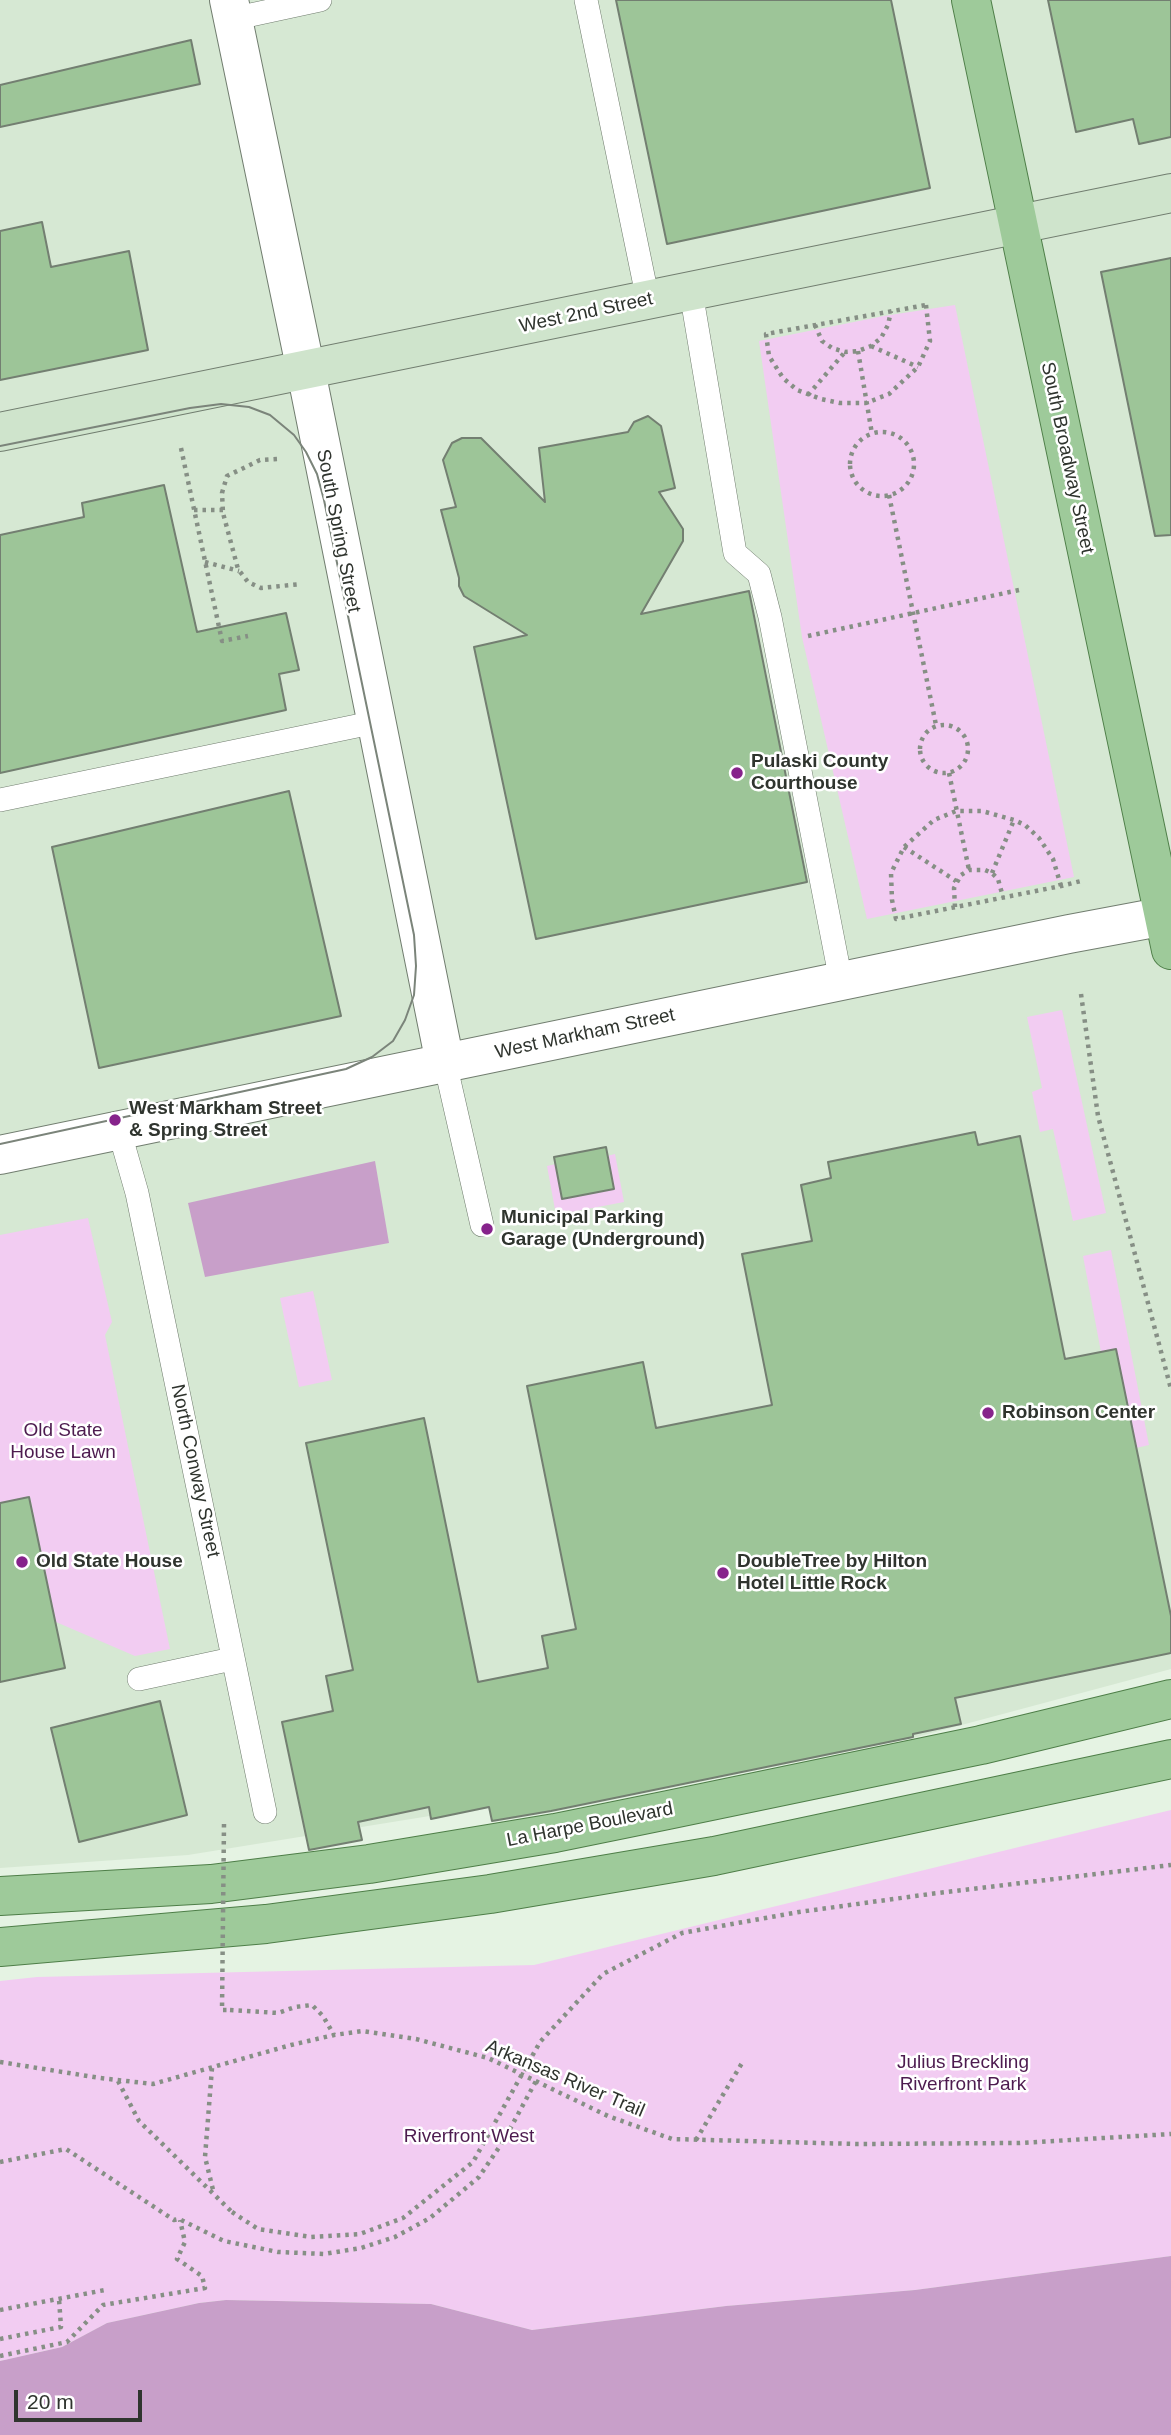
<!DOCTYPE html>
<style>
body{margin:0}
#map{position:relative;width:1171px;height:2435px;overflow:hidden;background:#e5f3e3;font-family:Arial,sans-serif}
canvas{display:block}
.scale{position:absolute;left:14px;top:2390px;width:128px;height:32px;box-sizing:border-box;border:4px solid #2f342e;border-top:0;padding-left:9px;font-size:21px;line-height:24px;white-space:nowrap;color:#2f342e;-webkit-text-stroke:5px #fff;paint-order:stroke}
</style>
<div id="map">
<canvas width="1171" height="2435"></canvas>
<div class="scale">20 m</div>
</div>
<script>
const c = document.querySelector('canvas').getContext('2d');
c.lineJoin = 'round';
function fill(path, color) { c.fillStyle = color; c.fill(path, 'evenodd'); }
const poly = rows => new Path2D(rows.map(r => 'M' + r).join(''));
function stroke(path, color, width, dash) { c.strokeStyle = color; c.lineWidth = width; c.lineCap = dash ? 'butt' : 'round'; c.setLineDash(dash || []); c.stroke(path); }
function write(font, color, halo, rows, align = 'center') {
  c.font = font + ' Arial,sans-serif'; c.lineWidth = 5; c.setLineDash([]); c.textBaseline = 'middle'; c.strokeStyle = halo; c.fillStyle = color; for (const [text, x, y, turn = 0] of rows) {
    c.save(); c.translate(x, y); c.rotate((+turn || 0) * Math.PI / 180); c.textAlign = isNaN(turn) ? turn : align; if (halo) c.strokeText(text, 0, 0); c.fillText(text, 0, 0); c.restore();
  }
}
fill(poly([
 [0,0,1171,0,1171,1669,913,1738,188,1855,0,1868]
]), '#d6e8d3');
fill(poly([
 [955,305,1074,877,867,919,802,637,759,341,884,316],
 [1062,1010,1106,1213,1073,1221,1053,1129,1040,1132,1032,1092,1042,1088,1027,1017],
 [615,1154,624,1202,556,1215,547,1166,556,1164,562,1199,607,1156],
 [88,1218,112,1322,105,1335,170,1649,135,1656,56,1622,30,1497,0,1503,0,1235],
 [1111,1250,1149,1445,1136,1448,1116,1349,1101,1352,1083,1256],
 [313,1291,332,1380,299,1387,280,1298],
 [1171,1810,1171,2256,915,2290,726,2306,532,2330,431,2304,226,2300,199,2303,107,2323,62,2347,0,2361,0,1981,37,1977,534,1965]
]), '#f2ccf2');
fill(poly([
 [375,1161,389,1243,205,1277,188,1203],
 [1171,2256,1171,2435,0,2435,0,2361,62,2347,107,2323,199,2303,226,2300,431,2304,532,2330,726,2306,915,2290]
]), '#c89fc9');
const building = poly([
 [616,0,891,0,930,188,667,244,616,0],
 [1048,0,1171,0,1171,137,1139,144,1133,119,1076,132,1048,0],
 [191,40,200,84,0,127,0,85,191,40],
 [42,222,51,267,129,251,148,350,0,380,0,231,42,222],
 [1171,258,1171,535,1155,536,1101,272,1171,258],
 [648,416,661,426,675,488,659,492,683,529,683,541,641,614,749,591,807,882,536,939,474,647,527,635,464,596,459,586,459,578,441,510,456,507,443,460,452,443,462,438,481,438,545,502,539,448,628,432,634,422,648,416],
 [164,485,197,632,286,613,299,670,279,674,286,710,0,773,0,535,84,517,82,503,164,485],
 [289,791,341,1016,99,1068,52,847,289,791],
 [975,1132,978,1145,1020,1136,1065,1359,1116,1349,1171,1616,1171,1653,955,1698,961,1724,913,1734,913,1737,551,1811,492,1821,489,1807,431,1819,429,1807,358,1822,362,1840,309,1850,282,1722,333,1711,326,1676,353,1670,306,1443,424,1418,478,1682,548,1668,542,1636,576,1629,527,1386,643,1362,656,1428,772,1405,742,1254,812,1241,801,1185,831,1178,828,1162,975,1132],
 [606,1147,614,1189,562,1199,554,1157,606,1147],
 [29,1497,65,1668,0,1682,0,1503,29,1497],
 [160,1701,187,1815,79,1842,51,1728,160,1701]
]);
fill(building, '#9dc598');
stroke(building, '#737f71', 2);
const service = poly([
 [586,0,648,300],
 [232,19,320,0],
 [691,292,735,553,759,574,770,617,841,981],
 [0,800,376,722],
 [445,1063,482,1225],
 [119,1130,137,1193,265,1812],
 [139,1679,232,1659]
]);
const minor = poly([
 [229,0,306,371,445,1063]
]);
const tertiary = poly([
 [0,1155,1069,934,1171,915]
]);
const secondary = poly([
 [0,432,1171,193]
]);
const primary = poly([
 [971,0,1171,950],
 [0,1896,211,1884,369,1864,555,1833,668,1810,981,1745,1171,1699],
 [0,1947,266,1924,490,1894,714,1856,1171,1759]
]);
stroke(service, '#717d6f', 24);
stroke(minor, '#717d6f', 40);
stroke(tertiary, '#717d6f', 40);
stroke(secondary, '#717d6f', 40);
stroke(primary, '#4e7e48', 40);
stroke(poly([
 [926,305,930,341,918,367,889,394,866,403,840,403,821,399,797,390,783,378,769,356,766,334,926,305],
 [815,325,822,341,832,348,845,352,858,351,871,346,881,338,888,325,891,311],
 [871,346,918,367],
 [858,351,872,434],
 [808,395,845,352],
 '850 464a32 32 0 1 1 64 0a32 32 0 1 1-64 0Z',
 [181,448,222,641,248,636],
 [277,459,260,460,227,476,222,493,223,513,238,569,248,582,261,588,301,584],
 [889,495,936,725],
 [194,510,223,510],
 [205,562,239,571],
 [808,636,1019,590],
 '920 749a24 24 0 1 1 48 0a24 24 0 1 1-48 0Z',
 [949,773,969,870],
 [904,847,956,881],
 [992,873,1014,820],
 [1061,886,1053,859,1039,838,1025,825,1014,820,982,811,956,811,934,820,904,847,891,873,892,900,896,919,1061,886,1081,881],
 [955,907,954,888,961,875,969,870,985,870,992,873,998,879,1003,897],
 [1081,994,1098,1116,1171,1389],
 [230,2010,278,2013,295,2007,312,2005,323,2016,334,2035],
 [0,2062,100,2078,153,2084,291,2045,334,2035,362,2031,416,2039,488,2058,608,2116,672,2139,856,2144,1019,2143,1171,2134],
 [212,2068,205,2157,214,2194],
 [118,2081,139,2121,232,2212],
 [696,2140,742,2063],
 [0,2162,66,2149,174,2220,179,2219,224,2241,278,2252,324,2254,361,2248,395,2237,430,2218,479,2177,504,2140,536,2081],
 [0,2310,105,2290],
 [0,2339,61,2327,59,2299],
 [0,2356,67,2342,103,2305,205,2288,202,2276,177,2259,185,2242,180,2220]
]), '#868f85', 4.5, [3.5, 5]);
stroke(service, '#fff', 23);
stroke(minor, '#fff', 38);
stroke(tertiary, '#fff', 38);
stroke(secondary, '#cfe4cc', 38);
stroke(primary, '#9eca9a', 38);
stroke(poly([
 [0,446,190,408,221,404,249,407,270,415,294,435,306,452,317,474,324,500,414,935,416,966,414,995,405,1020,393,1041,372,1057,346,1069,0,1144]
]), '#7b847a', 2);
stroke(poly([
 [224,1824,222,2010,230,2010],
 [232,2212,258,2229,311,2237,360,2234,403,2218,473,2162,540,2042,603,1974,682,1933,799,1912,930,1894,1171,1865]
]), '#868f85', 4.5, [3.5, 5]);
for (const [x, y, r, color] of [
 [737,773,7,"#86238b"],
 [115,1120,7,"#86238b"],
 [487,1229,7,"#86238b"],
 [988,1413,7,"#86238b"],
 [22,1562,7,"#86238b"],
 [723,1573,7,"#86238b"]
]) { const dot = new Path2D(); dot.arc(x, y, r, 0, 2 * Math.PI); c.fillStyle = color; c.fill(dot); stroke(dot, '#fff', 2.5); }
write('19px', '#2f342e', '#fff', [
 ["West 2nd Street",586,313,-12],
 ["South Broadway Street",1067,458,78],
 ["South Spring Street",338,531,79],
 ["West Markham Street",585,1034,-12],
 ["North Conway Street",195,1471,78],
 ["La Harpe Boulevard",590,1825,-11],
 ["Arkansas River Trail",565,2079,23]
]);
write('bold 19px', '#2f342e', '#fff', [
 ["Pulaski County",751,762],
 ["Courthouse",751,784],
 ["West Markham Street",129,1109],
 ["& Spring Street",129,1131],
 ["Municipal Parking",501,1218],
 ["Garage (Underground)",501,1240],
 ["Robinson Center",1002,1413],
 ["Old State House",36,1562],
 ["DoubleTree by Hilton",737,1562],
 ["Hotel Little Rock",737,1584]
], 'left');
write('19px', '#4d1b4f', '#fff', [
 ["Old State",63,1431],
 ["House Lawn",63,1453],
 ["Julius Breckling",963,2063],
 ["Riverfront Park",963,2085],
 ["Riverfront West",469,2137]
]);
</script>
